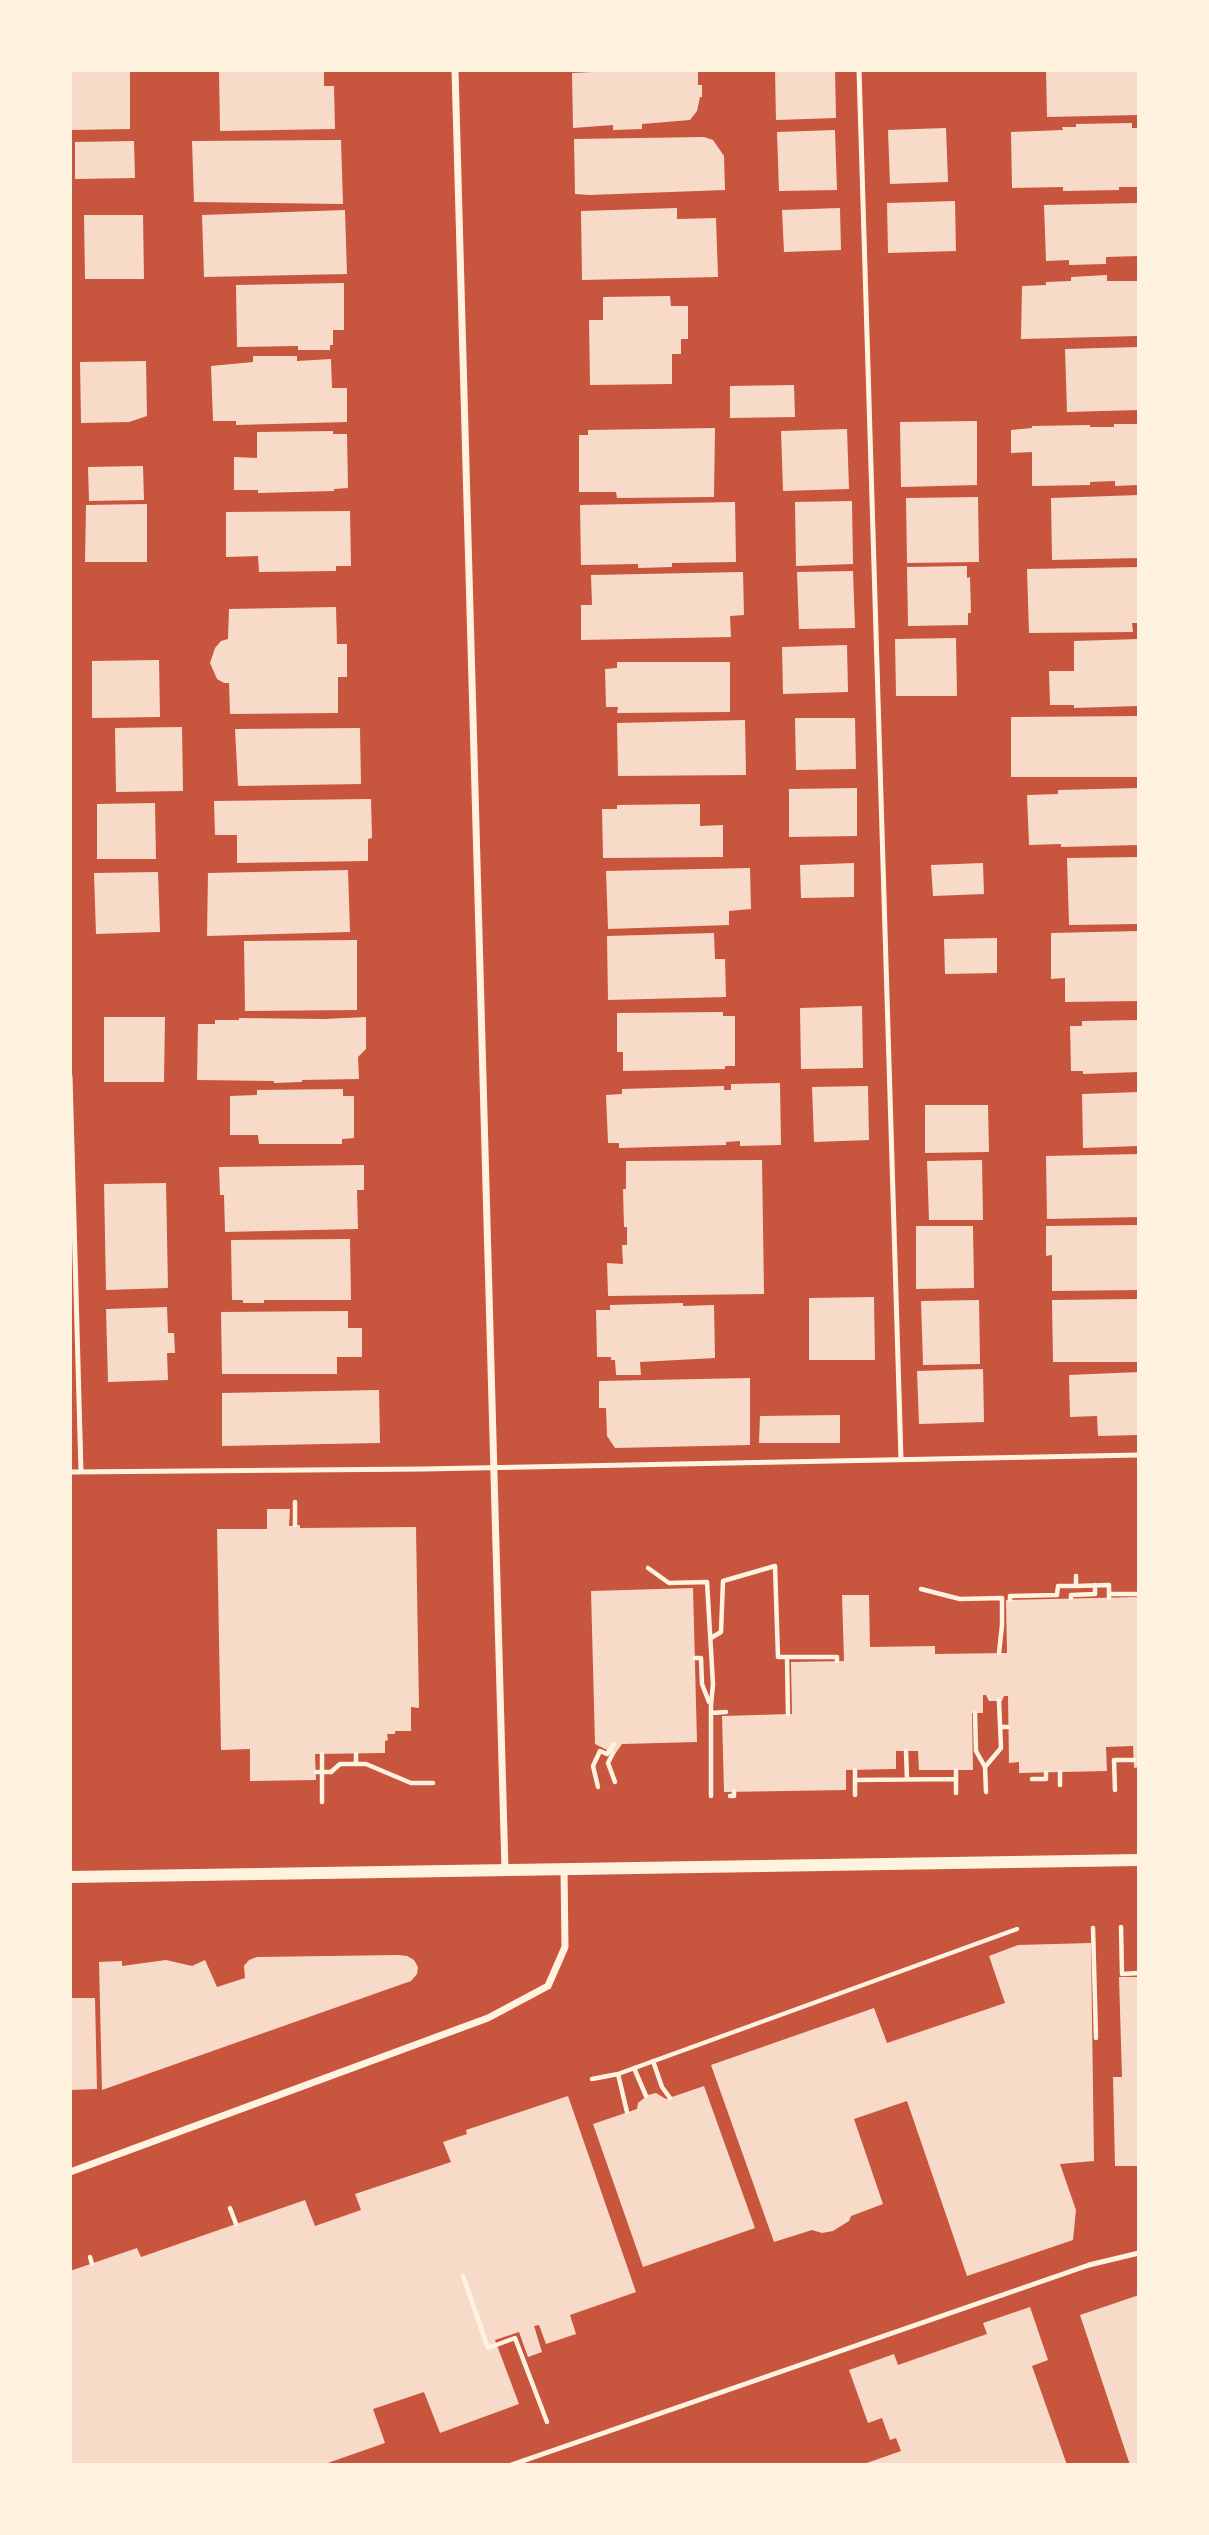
<!DOCTYPE html>
<style>
body{margin:0}
#map{position:relative;width:1209px;height:2535px;overflow:hidden;background:#c8553d;font-family:"DejaVu Sans",sans-serif}
canvas{display:block}
.frame{position:absolute;inset:0;border:72px solid #fff3e0;pointer-events:none}
</style>
<div id="map">
<canvas width="1209" height="2535"></canvas>
<div class="frame"></div>
</div>
<script>
const c = document.querySelector('canvas').getContext('2d');
c.lineJoin = 'round';
function fill(path, color) { c.fillStyle = color; c.fill(path, 'evenodd'); }
const poly = rows => new Path2D(rows.map(r => 'M' + r).join(''));
function stroke(path, color, width, dash) { c.strokeStyle = color; c.lineWidth = width; c.lineCap = dash ? 'butt' : 'round'; c.setLineDash(dash || []); c.stroke(path); }
fill(poly([
 [324,70,324,86,334,86,335,129,220,131,219,71],
 [633,70,698,70,698,85,702,85,702,97,700,97,697,111,690,120,642,124,642,129,613,130,613,125,573,128,572,73],
 [775,70,835,70,836,118,776,120],
 [1046,70,1139,70,1139,115,1047,117],
 [71,71,130,71,130,129,72,130],
 [1132,123,1132,128,1139,128,1139,187,1119,187,1119,190,1063,191,1063,187,1012,188,1011,132,1063,130,1062,127,1076,127,1076,124],
 [946,128,948,182,890,184,888,130],
 [835,130,837,190,779,191,777,132],
 [704,137,713,140,724,156,725,190,589,195,575,194,574,139],
 [341,140,343,204,194,202,192,141],
 [134,141,135,178,75,179,75,142],
 [955,201,956,251,888,253,887,203],
 [1139,203,1139,256,1106,257,1106,264,1069,265,1069,260,1046,261,1044,205],
 [677,208,677,219,716,218,718,277,582,280,581,211],
 [840,208,841,250,784,252,782,210],
 [345,210,347,274,204,277,202,215],
 [84,215,143,215,144,279,85,279],
 [1107,275,1107,281,1139,281,1139,336,1021,339,1022,286,1046,285,1046,282,1071,281,1071,277],
 [344,283,344,330,333,330,333,345,330,345,330,350,298,350,298,346,237,347,236,285],
 [670,296,671,306,688,306,688,339,681,339,681,354,672,354,672,384,590,385,589,320,603,320,603,297],
 [1139,347,1139,410,1067,412,1065,349],
 [253,356,297,356,297,361,331,359,332,388,347,388,347,422,236,425,236,421,213,421,211,366,253,362],
 [146,361,147,416,129,422,81,423,80,362],
 [794,385,795,417,730,418,730,386],
 [977,421,977,485,901,487,900,422],
 [1114,424,1139,424,1139,485,1115,486,1115,481,1090,482,1090,485,1032,486,1032,452,1011,453,1011,430,1032,428,1032,426,1090,425,1090,427,1114,427],
 [715,428,714,497,617,498,616,492,579,492,579,435,588,435,588,430],
 [847,429,849,489,783,491,781,431],
 [333,431,333,434,347,434,348,488,334,489,334,491,258,493,258,490,234,490,234,457,257,458,257,432],
 [143,466,144,500,89,501,88,467],
 [1139,495,1139,558,1052,560,1051,498],
 [978,497,979,562,907,563,906,498],
 [852,501,853,564,796,566,795,502],
 [735,502,736,562,672,563,672,567,638,568,638,564,581,565,580,505],
 [147,504,147,562,85,562,86,505],
 [350,511,351,566,336,566,336,571,259,572,258,556,226,557,226,512],
 [967,566,967,578,970,577,971,613,968,613,968,625,908,626,907,567],
 [1139,567,1139,623,1132,623,1133,632,1029,633,1027,569],
 [853,571,855,628,799,629,797,572],
 [743,572,744,615,730,616,731,637,581,640,581,605,592,605,591,575],
 [336,607,337,644,347,644,347,677,338,677,338,713,230,714,229,683,224,683,217,679,210,663,215,648,221,641,228,639,229,609],
 [956,638,957,696,896,696,895,639],
 [1139,639,1139,706,1074,708,1074,705,1050,705,1049,671,1074,671,1074,641],
 [847,645,848,692,783,694,782,647],
 [159,660,160,717,92,718,92,661],
 [617,662,730,662,730,712,617,713,618,707,606,707,605,669,617,668],
 [1139,716,1139,777,1011,777,1011,717],
 [795,718,855,718,856,769,796,770],
 [745,720,746,775,618,776,617,723],
 [182,727,183,791,116,792,115,728],
 [360,728,361,784,238,786,235,729],
 [857,788,857,836,789,837,789,789],
 [1139,788,1139,845,1061,847,1061,844,1029,845,1027,795,1058,794,1058,790],
 [371,799,372,838,368,839,368,861,237,863,237,835,215,835,214,801],
 [155,803,156,859,97,859,97,804],
 [700,804,700,826,723,825,723,857,603,858,602,809,617,809,617,805],
 [1139,857,1139,924,1069,925,1067,858],
 [854,863,854,897,801,898,800,865],
 [983,863,984,894,933,896,931,865],
 [750,868,751,909,729,911,729,925,608,929,606,871],
 [348,870,350,932,207,936,208,873],
 [158,872,160,932,96,934,94,873],
 [1139,931,1139,1001,1065,1002,1065,978,1051,979,1051,933],
 [714,933,715,959,725,959,726,997,608,1000,607,936],
 [997,938,997,973,945,974,944,939],
 [357,940,357,1010,245,1011,244,941],
 [862,1006,863,1068,801,1069,800,1008],
 [723,1012,723,1016,735,1016,735,1066,725,1066,725,1069,623,1071,623,1052,617,1052,617,1013],
 [104,1017,165,1017,164,1082,104,1082],
 [366,1017,366,1049,358,1057,359,1079,302,1080,302,1082,274,1083,274,1081,197,1080,198,1024,215,1024,215,1020,239,1020,239,1018,324,1019],
 [1139,1020,1139,1072,1083,1074,1083,1071,1071,1071,1070,1026,1082,1026,1082,1021],
 [780,1083,781,1145,740,1146,740,1141,726,1142,726,1145,619,1148,619,1143,608,1143,606,1095,622,1094,622,1089,724,1086,724,1090,731,1090,731,1084],
 [868,1086,869,1140,814,1142,812,1087],
 [343,1089,343,1096,354,1096,354,1138,342,1139,342,1144,259,1144,258,1135,230,1135,230,1096,257,1095,257,1090],
 [1139,1092,1139,1146,1083,1148,1082,1094],
 [925,1105,988,1105,989,1152,925,1153],
 [1139,1154,1139,1217,1047,1219,1046,1156],
 [762,1160,764,1294,608,1296,607,1263,623,1264,622,1245,627,1245,627,1227,624,1227,623,1189,626,1189,626,1161],
 [982,1160,983,1220,929,1220,927,1161],
 [364,1165,364,1190,357,1190,358,1229,225,1232,224,1195,220,1195,219,1167],
 [166,1183,168,1288,106,1290,104,1184],
 [1139,1225,1139,1290,1052,1291,1052,1255,1046,1256,1046,1226],
 [916,1226,973,1226,974,1288,916,1289],
 [350,1239,351,1300,264,1300,264,1303,243,1303,243,1300,232,1300,231,1240],
 [874,1297,875,1360,809,1360,809,1298],
 [1139,1299,1139,1362,1053,1362,1052,1300],
 [979,1300,980,1364,923,1365,921,1301],
 [683,1303,683,1306,714,1305,715,1358,640,1362,641,1375,616,1375,615,1360,611,1360,611,1357,597,1357,596,1310,610,1310,610,1305],
 [167,1307,168,1333,174,1333,175,1353,167,1353,168,1380,108,1382,106,1309],
 [348,1311,348,1328,362,1328,362,1357,337,1357,337,1374,222,1374,221,1312],
 [983,1369,984,1422,919,1424,917,1371],
 [1139,1372,1139,1435,1098,1436,1097,1416,1070,1417,1069,1375],
 [750,1378,750,1445,615,1448,607,1436,606,1408,599,1408,599,1381],
 [379,1390,380,1443,222,1446,222,1393],
 [840,1415,840,1443,759,1443,760,1416],
 [267,1509,290,1509,289,1526,300,1525,300,1528,416,1527,419,1708,411,1707,411,1731,395,1731,395,1734,387,1734,388,1740,385,1741,385,1753,315,1754,316,1780,250,1781,250,1749,221,1750,217,1529,267,1529],
 [693,1588,697,1742,622,1744,615,1754,595,1744,591,1591],
 [842,1595,869,1595,870,1647,935,1646,935,1654,1007,1653,1006,1600,1139,1597,1139,1767,1134,1768,1133,1746,1106,1747,1107,1771,1019,1773,1019,1762,1009,1763,1008,1696,1004,1696,1002,1701,989,1701,986,1695,983,1695,983,1713,972,1713,973,1770,919,1770,918,1751,896,1751,896,1769,846,1770,846,1790,724,1792,722,1716,792,1714,791,1662,844,1661],
 [1091,1943,1094,2161,1060,2164,1076,2210,1073,2240,967,2276,907,2101,854,2119,883,2204,851,2216,849,2221,833,2231,822,2233,812,2230,774,2242,711,2065,874,2008,887,2043,1005,2003,989,1956,1018,1945],
 [398,1955,407,1956,414,1960,418,1967,417,1974,411,1981,102,2090,99,1962,122,1961,122,1966,166,1960,192,1966,205,1960,217,1987,245,1978,244,1966,249,1960,257,1957],
 [1119,1977,1139,1977,1139,2166,1115,2166,1113,2077,1122,2077],
 [70,1998,95,1998,97,2089,70,2090],
 [704,2086,755,2228,643,2267,593,2124,637,2109,638,2103,648,2095,656,2093,666,2099],
 [568,2096,636,2292,570,2315,576,2334,546,2344,539,2325,534,2326,542,2352,528,2357,519,2332,495,2340,519,2404,440,2433,424,2392,373,2409,385,2443,322,2465,70,2465,70,2271,137,2248,141,2257,305,2200,315,2226,361,2210,355,2194,451,2162,443,2142,467,2134,466,2130],
 [1139,2295,1139,2465,1130,2465,1080,2315],
 [1030,2307,1048,2360,1032,2366,1067,2465,861,2465,901,2451,896,2438,890,2440,882,2418,868,2423,849,2370,894,2354,898,2365,987,2334,983,2323]
]), '#f7dbc8');
stroke(poly([
 [295,1502,295,1525],
 [648,1568,669,1583,707,1582,713,1684,711,1705,711,1796],
 [1076,1586,1109,1585,1109,1598],
 [921,1589,960,1599,1002,1598,1002,1625,999,1653],
 [1109,1594,1139,1594],
 [1071,1598,1071,1595,1095,1594,1095,1585],
 [1010,1600,1010,1596,1057,1595,1058,1586,1076,1586,1076,1576],
 [711,1638,721,1632,723,1581,775,1566,778,1657,837,1657,837,1661],
 [787,1657,788,1714],
 [695,1658,701,1658,702,1684,709,1702],
 [711,1713,726,1712],
 [975,1713,976,1751,985,1767,986,1792],
 [1000,1727,1008,1727],
 [906,1751,907,1779],
 [613,1753,608,1763,615,1782],
 [322,1754,322,1802],
 [356,1754,356,1764],
 [985,1767,1001,1748,999,1701],
 [855,1770,855,1795],
 [956,1770,956,1793],
 [316,1772,331,1772,340,1764,366,1764,411,1783,433,1783],
 [1060,1772,1060,1785],
 [1032,1779,1046,1779,1046,1773],
 [855,1780,956,1779],
 [598,1787,593,1766,600,1751,607,1754,614,1744],
 [1115,1790,1114,1760,1134,1760],
 [730,1796,734,1796,734,1791],
 [1121,1927,1122,1974,1139,1973],
 [1093,1928,1096,2038],
 [653,2061,662,2087,670,2098],
 [634,2068,646,2096],
 [618,2074,627,2112],
 [592,2079,618,2074,1017,1929],
 [230,2208,236,2224],
 [90,2257,92,2264],
 [463,2276,488,2348,515,2338,547,2422]
]), '#fff3e0', 4.5);
stroke(poly([
 [859,70,901,1459],
 [70,1076,81,1472],
 [70,1472,424,1469,1139,1455],
 [511,2465,1089,2265,1139,2253]
]), '#fff3e0', 5);
stroke(poly([
 [455,70,505,1870],
 [70,2172,488,2018,548,1986,565,1947,564,1869]
]), '#fff3e0', 7);
stroke(poly([
 [70,1877,1139,1860]
]), '#fff3e0', 12);
</script>
